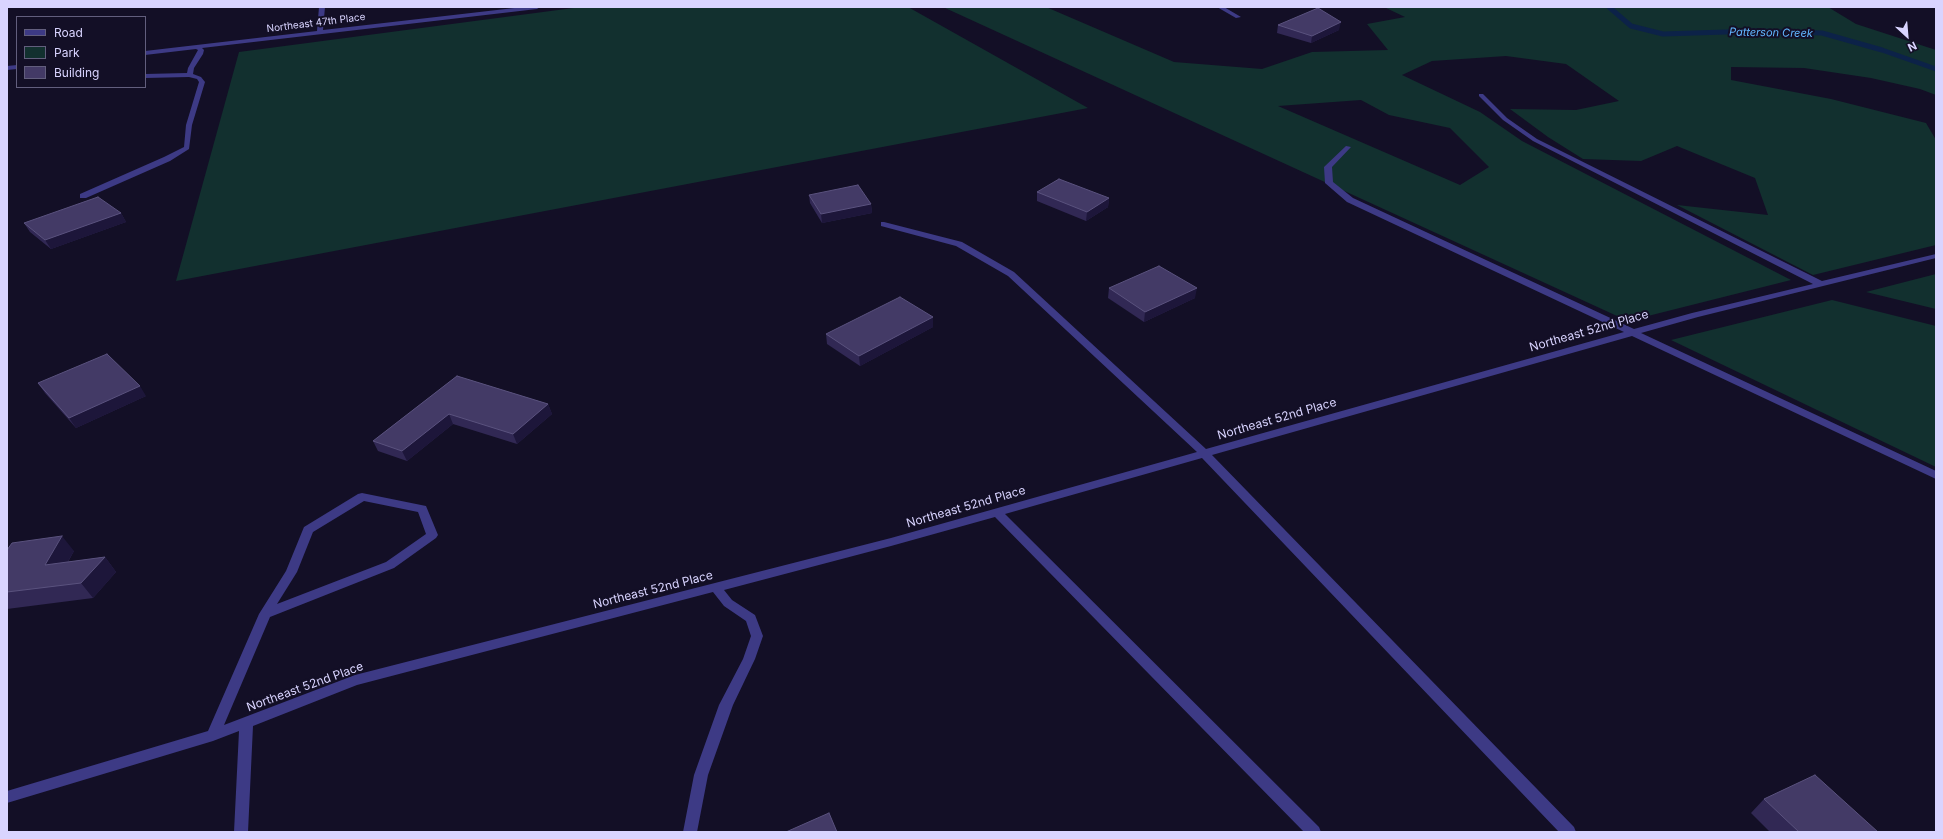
<!DOCTYPE html>
<style>
body{margin:0}
#map{position:relative;width:1943px;height:839px;overflow:hidden;background:#130f26;font-family:Inter,sans-serif}
canvas{display:block}
.frame{position:absolute;inset:0;border:8px solid #d9d4ff;pointer-events:none}
.legend{position:absolute;left:16px;top:16px;width:130px;height:72px;box-sizing:border-box;background:#130f26;border:1px solid #625e7d;margin:0;padding:5px 7px;list-style:none;font-size:12px;color:#d9d4ff}
.legend li{display:flex;align-items:center;gap:8px;height:20px}
.legend b{width:20px;border:1px solid #625e7d}
.north{position:absolute;left:1887px;top:16px;width:40px;height:40px;-webkit-text-stroke:3px #130f26;paint-order:stroke;rotate:154deg;font-size:11px;font-weight:700;line-height:16px;text-align:center;color:#d9d4ff}
.north::after{content:'';display:block;margin:auto;width:14px;height:18px;background:#d9d4ff;clip-path:polygon(50% 0,100% 100%,50% 72%,0 100%)}
</style>
<div id="map">
<canvas width="1943" height="839"></canvas>
<div class="frame"></div>
<ul class="legend">
<li><b style="height:5px;background:#3d3a85"></b>Road</li>
<li><b style="height:11px;background:#12302f"></b>Park</li>
<li><b style="height:11px;background:#433a66"></b>Building</li>
</ul>
<div class="north">N</div>
</div>
<script>
const c = document.querySelector('canvas').getContext('2d');
c.lineJoin = 'round';
function fill(path, color) { c.fillStyle = color; c.fill(path, 'evenodd'); }
const poly = rows => new Path2D(rows.map(r => 'M' + r).join(''));
function stroke(path, color, width, dash) { c.strokeStyle = color; c.lineWidth = width; c.lineCap = dash ? 'butt' : 'round'; c.setLineDash(dash || []); c.stroke(path); }
function write(font, color, halo, rows, align = 'center') {
  c.font = font + ' Inter,sans-serif'; c.lineWidth = 4; c.setLineDash([]); c.textBaseline = 'middle'; c.strokeStyle = halo; c.fillStyle = color; for (const [text, x, y, turn = 0] of rows) {
    c.save(); c.translate(x, y); c.rotate((+turn || 0) * Math.PI / 180); c.textAlign = isNaN(turn) ? turn : align; if (halo) c.strokeText(text, 0, 0); c.fillText(text, 0, 0); c.restore();
  }
}
fill(poly([
 [581,7,908,7,1088,108,176,281,239,52],
 [943,7,1046,7,1174,62,1262,69,1312,52,1388,50,1367,24,1405,17,1384,7,1828,7,1856,24,1936,50,1936,95,1920,89,1871,78,1804,68,1731,67,1731,80,1831,99,1926,123,1936,140,1936,245,1813,275,1677,205,1768,215,1755,178,1677,146,1641,161,1583,159,1548,137,1510,109,1576,110,1619,101,1566,64,1506,56,1432,61,1402,75,1480,112,1522,141,1791,280,1628,321],
 [1361,100,1389,115,1450,128,1489,167,1460,185,1278,106],
 [1936,274,1936,309,1866,292],
 [1832,300,1936,326,1936,467,1671,340]
]), '#12302f');
stroke(poly([
 [1609,7,1631,26,1663,34,1757,31,1822,33,1882,50,1936,69]
]), '#0c2248', 5);
fill(poly([
 [319,7,325,7,323,30,523,7,540,7,537,9,202,48,204,50,203,54,194,68,193,74,201,77,205,82,192,125,189,149,170,161,86,198,80,198,80,194,164,157,184,147,186,125,199,82,197,79,189,77,145,78,145,74,187,73,188,68,198,50,196,49,145,55,145,51,317,31,319,7],
 [1217,7,1224,7,1241,17,1236,18,1217,7],
 [17,65,17,69,7,70,7,66,17,65],
 [1479,94,1483,94,1507,118,1537,139,1822,281,1936,254,1936,258,1698,317,1641,333,1936,471,1936,479,1632,336,1212,455,1574,827,1576,832,1559,832,1202,458,1005,514,1319,827,1321,832,1304,832,995,517,891,546,724,590,732,600,755,615,763,636,755,659,733,705,708,775,697,832,683,832,694,775,719,705,743,659,751,636,746,621,724,606,713,592,357,685,253,726,248,832,234,832,239,731,213,741,7,803,7,791,208,731,259,614,286,571,304,527,358,494,362,493,426,506,438,535,436,538,394,568,270,617,224,725,355,675,891,538,1197,452,1008,276,956,246,881,226,881,222,884,222,962,242,1014,272,1206,449,1624,332,1347,202,1325,183,1324,167,1346,146,1351,147,1332,167,1333,182,1353,198,1634,329,1692,313,1813,284,1533,141,1503,120,1479,96,1479,94],
 [364,501,418,512,426,534,386,562,277,604,297,572,313,532,364,501]
]), '#3d3a85');
fill(poly([
 [1278,25,1339,30,1311,43,1277,33],
 [1037,192,1109,198,1108,207,1086,221,1037,201],
 [809,195,871,204,872,213,822,223,810,203],
 [121,213,126,222,51,249,30,232,24,223],
 [1109,288,1195,298,1144,322,1108,298],
 [933,327,860,366,827,344,826,334],
 [457,376,548,404,552,414,517,444,453,424,407,461,378,451,373,441],
 [38,383,146,396,76,428,45,393],
 [7,550,74,551,68,562,105,557,116,572,93,598,7,609],
 [1764,799,1878,832,1770,832,1751,813]
]), '#312854');
fill(poly([
 [1341,22,1339,30,1311,43,1312,36],
 [1109,198,1108,207,1086,221,1087,212],
 [871,204,872,213,822,223,821,214],
 [121,213,126,222,51,249,45,240],
 [1197,288,1195,298,1144,322,1145,312],
 [933,317,933,327,860,366,859,356],
 [140,386,146,396,76,428,69,418],
 [548,404,552,414,517,444,513,434],
 [449,414,453,424,407,461,402,451],
 [62,536,74,551,57,580,45,565],
 [105,557,116,572,93,598,81,583]
]), '#1d163a');
const building = poly([
 [1318,8,1341,22,1312,36,1278,25,1318,8],
 [1059,179,1109,198,1087,212,1037,192,1059,179],
 [858,185,871,204,821,214,809,195,858,185],
 [98,197,121,213,45,240,24,223,98,197],
 [1159,266,1197,288,1145,312,1109,288,1159,266],
 [900,297,933,317,859,356,826,334,900,297],
 [107,354,140,386,69,418,38,383,107,354],
 [457,376,548,404,513,434,449,414,402,451,373,441,457,376],
 [62,536,45,565,105,557,81,583,7,592,7,550,12,543,62,536],
 [1815,775,1878,832,1799,832,1764,799,1815,775],
 [829,813,837,832,786,832,829,813]
]);
fill(building, '#433a66');
stroke(building, '#5a527e', 1);
write('10px', '#d9d4ff', '#130f26', [
 ["Northeast 47th Place",316,23,-7]
]);
write('italic 11px', '#62b6ff', '#130f26', [
 ["Patterson Creek",1771,33,1]
]);
write('12px', '#d9d4ff', '#130f26', [
 ["Northeast 52nd Place",1589,331,-16],
 ["Northeast 52nd Place",1277,419,-16],
 ["Northeast 52nd Place",966,507,-16],
 ["Northeast 52nd Place",653,590,-14],
 ["Northeast 52nd Place",305,687,-20]
]);
</script>
